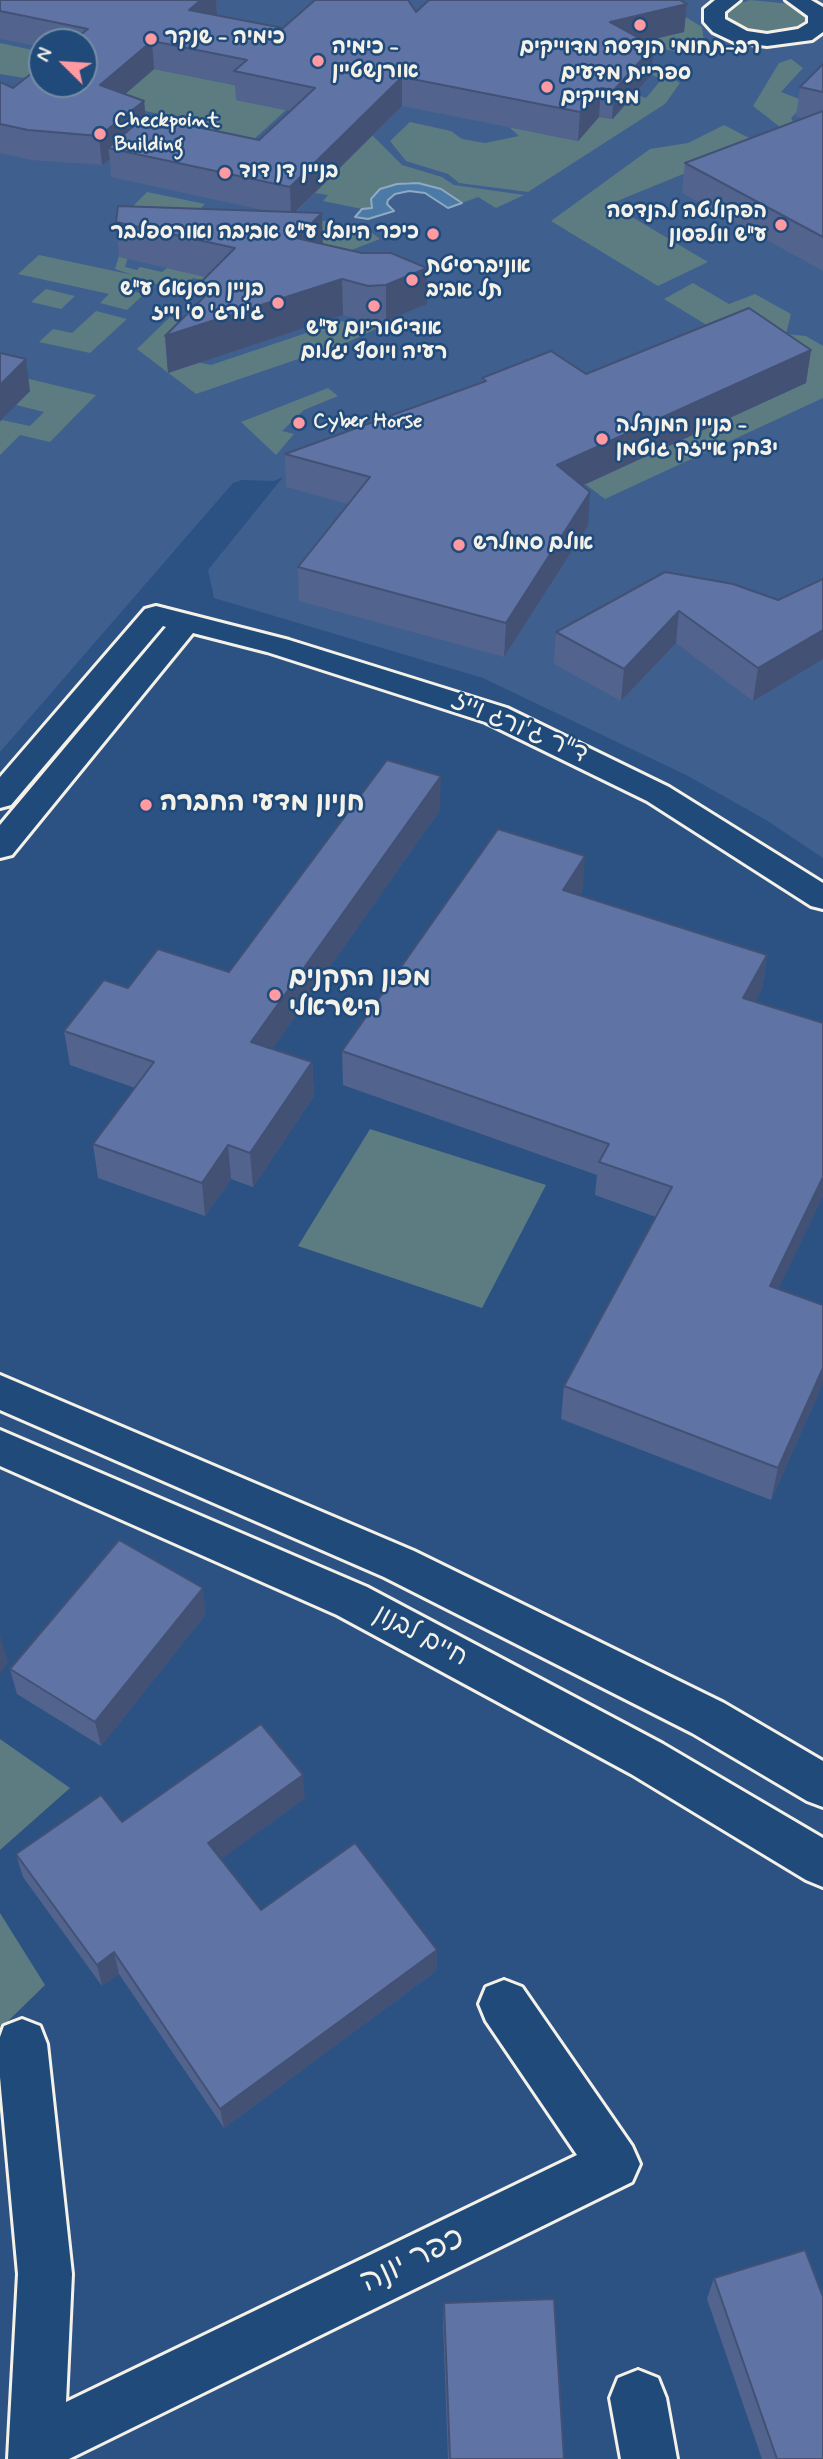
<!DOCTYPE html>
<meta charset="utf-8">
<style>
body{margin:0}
#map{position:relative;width:823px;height:2459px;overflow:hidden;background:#2c5283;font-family:Mynerve,sans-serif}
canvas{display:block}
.north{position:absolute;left:28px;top:28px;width:70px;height:70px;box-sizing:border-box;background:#1f4a7a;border:2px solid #748da6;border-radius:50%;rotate:294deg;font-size:19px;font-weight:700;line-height:28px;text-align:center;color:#f4f1e8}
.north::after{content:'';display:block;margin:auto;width:24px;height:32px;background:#ff9aa2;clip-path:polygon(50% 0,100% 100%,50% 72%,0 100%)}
</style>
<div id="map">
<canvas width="823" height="2459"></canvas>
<div class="north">N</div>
</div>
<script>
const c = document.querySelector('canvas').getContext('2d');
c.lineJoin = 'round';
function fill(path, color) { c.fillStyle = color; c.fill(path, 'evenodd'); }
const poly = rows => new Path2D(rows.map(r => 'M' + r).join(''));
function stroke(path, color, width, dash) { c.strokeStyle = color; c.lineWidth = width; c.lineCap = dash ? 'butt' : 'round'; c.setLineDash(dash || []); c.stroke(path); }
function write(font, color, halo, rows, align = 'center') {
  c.font = font + ' Mynerve,"Playpen Sans Hebrew",sans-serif'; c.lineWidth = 5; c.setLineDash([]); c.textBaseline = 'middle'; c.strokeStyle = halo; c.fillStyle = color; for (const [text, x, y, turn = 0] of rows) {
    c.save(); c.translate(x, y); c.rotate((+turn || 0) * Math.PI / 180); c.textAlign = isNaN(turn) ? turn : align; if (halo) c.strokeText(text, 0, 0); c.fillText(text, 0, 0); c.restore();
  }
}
fill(poly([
 [0,0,823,0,823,858,766,820,688,776,483,678,214,598,208,570,283,477,274,481,242,480,233,483,0,752],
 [42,42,84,42,84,84,42,84]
]), '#3f5f8f');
fill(poly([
 [636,0,658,0,702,27,704,43,692,54,634,44],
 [750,0,791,4,806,14,808,20,798,30,774,35,747,33,723,18,723,12,729,7],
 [0,43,42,52,42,81,0,74],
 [635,54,680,83,665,104,528,192,459,183,448,174,406,161,390,141,410,122,451,131,462,139,485,143,519,136,509,127,578,141,599,117,613,119,635,94,646,98,661,80,629,61],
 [791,59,803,68,781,92,807,102,791,118,794,123,780,127,753,106,779,63],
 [154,69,249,88,236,100,286,110,229,162,148,145,179,118,48,91,116,102],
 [724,125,759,143,610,204,708,262,658,286,551,221,650,149,688,143],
 [372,135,402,165,442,177,454,185,524,195,496,208,478,197,462,203,438,188,408,182,380,189,371,199,372,208,362,209,323,201,328,195,315,193],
 [147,192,205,204,189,219,132,207],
 [206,213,292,215,367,229,380,239,349,251],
 [132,244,125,267,137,270,140,267,162,272,167,268,237,284,233,287,193,278,182,290,153,283,143,291,126,287,124,289,144,294,127,310,100,303,109,294,18,274,39,255,133,275,115,269,120,252],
 [693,283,729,304,755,294,791,314,786,334,806,336,823,346,823,398,605,499,585,484,728,338,664,299],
 [46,289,75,296,61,309,31,302],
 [96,311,127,319,90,353,39,342,53,329,72,333],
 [170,317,213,327,182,359,211,365,342,321,362,327,380,327,348,342,196,394,137,349],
 [0,372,96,395,50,442,20,435,0,455,0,422,2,420,30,426,44,412,16,405,30,391],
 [328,388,338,396,304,410,282,431,294,434,276,455,241,422],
 [370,1129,546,1185,482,1308,298,1246],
 [0,1739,70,1788,0,1850],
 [0,1913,45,1985,0,2029]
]), '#5c7c81');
const water = poly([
 [418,183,441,189,462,203,448,208,425,193,409,191,395,194,388,200,387,204,394,211,368,219,355,217,362,209,372,208,371,199,380,189,397,184,418,183]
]);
fill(water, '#4b7aa7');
stroke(water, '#8faac1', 2);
const street = poly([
 [156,606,289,640,507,708,669,787,823,883,823,909,811,906,647,801,485,722,267,652,193,633,12,855,0,858,0,825,166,627,163,626,11,805,0,808,0,777,145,609,156,606],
 [504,1980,522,1987,632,2146,640,2164,632,2182,69,2459,8,2459,18,2274,0,2077,0,2037,4,2026,22,2019,40,2026,47,2044,72,2274,66,2402,577,2155,486,2021,479,2004,486,1987,504,1980],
 [638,2370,658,2378,666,2398,677,2459,621,2459,610,2398,618,2378,638,2370]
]);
const secondary = poly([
 [715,0,740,0,725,12,725,19,747,31,767,34,798,29,808,23,808,16,786,0,811,0,823,7,823,32,812,40,767,46,734,42,713,32,704,22,704,9,715,0],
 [0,1375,414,1551,724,1703,823,1761,823,1807,807,1801,692,1733,384,1577,0,1410,0,1375],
 [0,1430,367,1587,663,1744,823,1838,823,1887,806,1880,631,1774,337,1615,0,1466,0,1430]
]);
stroke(street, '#f4f1e8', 6);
stroke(secondary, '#f4f1e8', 6);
fill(street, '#1f4a7a');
fill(secondary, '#1f4a7a');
fill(poly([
 [0,0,216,0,217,15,283,28,416,12,687,4,684,32,645,41,654,46,652,74,612,119,599,117,578,141,402,106,296,212,322,244,427,268,427,304,386,321,369,322,343,315,168,373,165,336,200,301,199,284,206,277,119,257,116,222,267,211,111,177,110,159,102,165,31,160,0,153,0,82,13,88,84,42,42,42,42,47,0,39],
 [154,69,235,85,236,100,290,111,259,140,146,117,144,101,125,94],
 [823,64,823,271,682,193,685,163,803,118,796,117,800,87],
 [811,350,806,383,582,486,588,526,504,657,299,601,298,567,348,504,286,487,285,454,482,382,482,378,586,374],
 [665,572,778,600,753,701,676,643,621,701,554,664,556,632],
 [440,810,272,1049,312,1062,314,1096,253,1187,231,1179,205,1216,98,1178,93,1144,135,1088,70,1065,64,1031,128,988,229,972],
 [583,890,579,895,767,955,762,989,755,1001,823,1023,823,1196,778,1289,823,1305,823,1383,771,1500,561,1419,564,1386,656,1217,595,1195,597,1175,343,1085,342,1051],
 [206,1614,101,1746,17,1694,10,1669],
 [305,1798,221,1859,261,1910,437,1950,436,1971,224,2128,119,1974,102,1986,23,1877,16,1854,122,1822],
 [714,2278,823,2459,762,2459,707,2299],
 [444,2303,564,2459,448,2459,443,2323]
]), '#52648e');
fill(poly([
 [193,0,216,0,217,16,189,10],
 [687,4,684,32,608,50,610,22],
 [152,41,154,69,103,113,100,85],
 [654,46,652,74,612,119,614,90],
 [402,77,402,106,291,216,290,187],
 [601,88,599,117,578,141,580,112],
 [144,101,147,130,108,148,110,159,102,165,99,136],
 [322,213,323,248,296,238],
 [427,268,427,304,386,321,386,285],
 [342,279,343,315,168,373,165,336],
 [811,350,806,383,555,498,557,465],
 [26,359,30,391,0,421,0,385],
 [590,492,588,526,504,657,506,623],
 [679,611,676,643,621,701,624,669],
 [823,630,823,659,753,701,758,668],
 [441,776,440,810,254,1075,251,1042],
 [585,856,583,890,560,924,563,890],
 [767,955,762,989,738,1032,743,998],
 [312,1062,314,1096,253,1187,250,1153],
 [228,1145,231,1179,205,1216,202,1183],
 [823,1177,823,1196,764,1319,770,1286],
 [823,1368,823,1383,771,1500,778,1468],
 [203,1588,206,1614,101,1746,95,1722],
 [0,1635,8,1662,0,1674],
 [303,1775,305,1798,212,1866,208,1843],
 [437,1950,436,1971,224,2128,220,2109],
 [114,1952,119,1974,102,1986,97,1965]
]), '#425174');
const building = poly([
 [0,0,201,0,189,10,283,28,315,0,408,0,416,12,429,0,680,0,687,4,610,22,654,46,614,90,601,88,580,112,402,77,290,187,108,148,145,116,259,140,315,88,234,71,247,60,152,41,100,85,144,101,99,136,28,130,0,124,0,82,13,88,42,65,42,84,84,84,84,42,71,42,88,29,0,11,0,0],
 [823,64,823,92,800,87,823,64],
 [823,111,823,237,685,163,823,111],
 [118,206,322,213,296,238,362,253,391,253,427,268,386,285,368,286,342,279,165,336,214,287,199,284,235,248,116,222,118,206],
 [749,308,811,350,557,465,590,492,506,623,298,567,370,477,285,454,486,381,482,378,551,351,586,374,749,308],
 [0,353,26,359,0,385,0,353],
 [665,572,733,584,778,600,823,579,823,630,758,668,679,611,624,669,556,632,665,572],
 [387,760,441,776,251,1042,312,1062,250,1153,228,1145,202,1183,93,1144,154,1062,64,1031,104,980,128,988,158,949,229,972,387,760],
 [498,829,585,856,563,890,767,955,743,998,823,1023,823,1177,770,1286,823,1305,823,1368,778,1468,564,1386,672,1187,599,1162,609,1144,342,1051,498,829],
 [119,1540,203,1588,95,1722,10,1669,119,1540],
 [261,1724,303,1775,208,1843,261,1910,355,1843,437,1950,220,2109,114,1952,97,1965,16,1854,101,1795,122,1822,261,1724],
 [805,2250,823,2297,823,2459,777,2459,714,2278,805,2250],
 [554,2299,564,2459,450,2459,444,2303,554,2299]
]);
fill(building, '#5f74a5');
stroke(building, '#425174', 2);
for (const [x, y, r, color] of [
 [640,25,7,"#ff9aa2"],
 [151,39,7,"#ff9aa2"],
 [318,61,7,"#ff9aa2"],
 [547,87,7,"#ff9aa2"],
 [100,134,7,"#ff9aa2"],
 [225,173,7,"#ff9aa2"],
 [781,225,7,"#ff9aa2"],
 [433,234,7,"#ff9aa2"],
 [412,280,7,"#ff9aa2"],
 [278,303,7,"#ff9aa2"],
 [374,306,7,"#ff9aa2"],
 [299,423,7,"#ff9aa2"],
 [602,439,7,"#ff9aa2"],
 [459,545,7,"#ff9aa2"],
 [146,805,7,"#ff9aa2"],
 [275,995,7,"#ff9aa2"]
]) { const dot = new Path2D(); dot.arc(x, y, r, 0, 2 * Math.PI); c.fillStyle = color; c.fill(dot); stroke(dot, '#1f4a7a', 2.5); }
write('bold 21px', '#f4f1e8', '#1f4a7a', [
 ["כימיה - שנקר",165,39],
 ["כימיה -",332,49],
 ["אורנשטיין",332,73],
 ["רב-תחומי הנדסה מדוייקים",640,49,"center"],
 ["ספריית מדעים",561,75],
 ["מדוייקים",561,99],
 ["Checkpoint",114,122],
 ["Building",114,146],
 ["בניין דן דוד",239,173],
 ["הפקולטה להנדסה",767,213,"right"],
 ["ע\"ש וולפסון",767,237,"right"],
 ["כיכר היובל ע\"ש אביבה ואורספלבר",419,234,"right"],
 ["אוניברסיטת",426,268],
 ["תל אביב",426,292],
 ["בניין הסנאט ע\"ש",264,291,"right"],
 ["ג'ורג' ס' וייז",264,315,"right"],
 ["אודיטוריום ע\"ש",374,330,"center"],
 ["רעיה ויוסף יגלום",374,354,"center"],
 ["Cyber Horse",313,423],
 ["בניין המנהלה -",616,427],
 ["יצחק אייזק גוטמן",616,451],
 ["אולם סמולרש",473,545]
], 'left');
write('26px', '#f4f1e8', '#1f4a7a', [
 ["ד\"ר ג'ורג וייז",519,729,23],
 ["חיים לבנון",420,1637,28]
]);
write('bold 26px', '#f4f1e8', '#1f4a7a', [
 ["חניון מדעי החברה",160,805],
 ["מכון התקנים",289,980],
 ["הישראלי",289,1010]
], 'left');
write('32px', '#f4f1e8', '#1f4a7a', [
 ["כפר יונה",413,2262,-26]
]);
</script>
